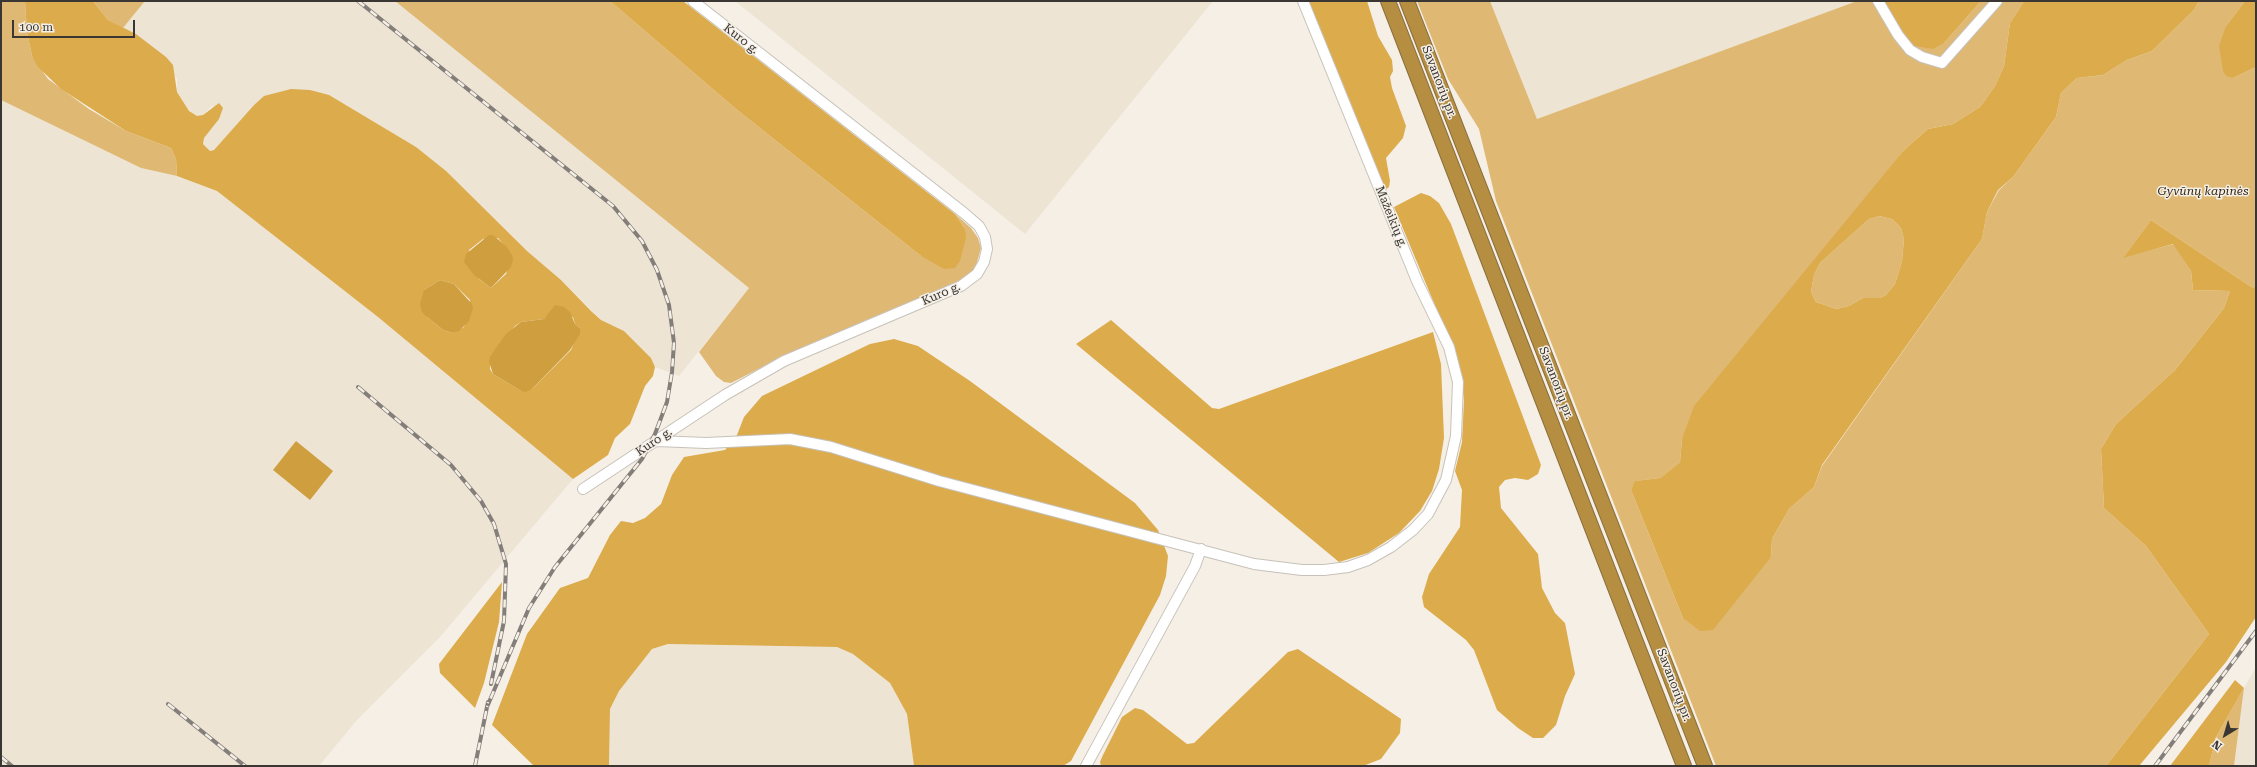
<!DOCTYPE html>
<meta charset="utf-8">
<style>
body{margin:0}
#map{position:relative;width:2257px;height:767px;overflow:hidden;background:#f5efe6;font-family:"Roboto Serif",serif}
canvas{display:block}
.frame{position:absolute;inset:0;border:2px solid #393633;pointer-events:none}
.north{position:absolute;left:2205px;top:715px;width:40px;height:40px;-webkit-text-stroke:3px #f5efe6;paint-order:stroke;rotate:218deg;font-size:11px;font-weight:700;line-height:16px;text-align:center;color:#393633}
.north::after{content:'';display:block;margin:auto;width:14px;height:18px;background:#393633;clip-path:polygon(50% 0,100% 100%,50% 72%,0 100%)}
.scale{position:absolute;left:12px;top:20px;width:123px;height:18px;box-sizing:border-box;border:2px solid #393633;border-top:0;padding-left:5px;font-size:12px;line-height:14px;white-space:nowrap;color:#393633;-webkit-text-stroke:3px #f5efe6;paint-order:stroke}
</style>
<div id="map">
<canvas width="2257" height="767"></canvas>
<div class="frame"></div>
<div class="north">N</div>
<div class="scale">100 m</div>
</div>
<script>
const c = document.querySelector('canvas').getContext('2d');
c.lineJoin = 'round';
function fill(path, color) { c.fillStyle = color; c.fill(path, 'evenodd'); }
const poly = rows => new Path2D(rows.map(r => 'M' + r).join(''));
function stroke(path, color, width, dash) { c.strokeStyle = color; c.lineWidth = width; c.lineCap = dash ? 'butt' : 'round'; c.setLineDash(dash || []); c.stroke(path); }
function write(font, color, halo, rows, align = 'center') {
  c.font = font + ' "Roboto Serif",serif'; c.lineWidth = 3; c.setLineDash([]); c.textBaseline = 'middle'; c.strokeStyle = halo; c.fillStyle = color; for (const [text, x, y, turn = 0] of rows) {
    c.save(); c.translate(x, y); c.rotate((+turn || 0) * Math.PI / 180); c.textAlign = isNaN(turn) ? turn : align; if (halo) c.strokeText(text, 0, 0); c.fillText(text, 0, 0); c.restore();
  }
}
fill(poly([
 [145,1,395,1,749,288,679,376,655,367,651,358,624,331,601,320,561,280,527,251,264,96,254,105,214,150,210,151,203,144,204,138,210,129,213,105,203,115,197,116,189,111,177,92,177,79,136,34,123,28],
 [735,1,1213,1,1025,234],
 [1490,1,1857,1,1537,119],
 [1,100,141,168,177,176,217,191,378,317,573,479,440,637,357,720,319,766,1,766],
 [668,644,837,647,853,654,890,683,907,714,914,766,609,766,610,709,619,691,652,649],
 [2256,667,2256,766,2234,766,2244,688]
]), '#ede4d4');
fill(poly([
 [1,1,25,1,27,32,32,56,48,79,89,109,126,131,171,148,176,159,177,176,141,168,1,100],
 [93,1,145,1,123,28,108,20],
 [395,1,610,1,736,109,921,256,965,229,955,214,971,228,978,238,981,248,976,266,971,274,964,279,864,321,770,363,731,383,724,382,716,376,699,352,749,288],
 [1417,1,1490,1,1537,119,1857,1,1883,1,1944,43,1981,1,2024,1,2010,23,2004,66,1995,86,1980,107,1953,124,1928,129,1904,150,1682,439,1680,462,1660,478,1636,481,1631,490,1683,618,1771,557,1772,539,1789,509,1814,487,1822,466,1982,239,1987,212,1999,190,2013,177,2056,117,2061,93,2077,78,2103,75,2127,60,2152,51,2194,10,2199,1,2245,1,2226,26,2233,78,2256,67,2256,284,2253,288,2151,220,2124,257,2174,244,2191,271,2193,290,2230,291,2224,308,2175,370,2116,424,2101,449,2104,508,2146,546,2209,634,2106,766,1716,766,1496,201,1479,129,1448,79],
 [1879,216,1892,219,1901,228,1904,239,1902,261,1895,284,1886,295,1880,298,1863,298,1849,306,1836,309,1816,302,1811,292,1814,275,1820,263,1869,219],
 [2244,688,2234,766,2209,766,2216,737]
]), '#dfb974');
fill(poly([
 [25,1,93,1,108,20,136,34,166,57,173,65,177,92,189,111,197,116,203,115,219,103,223,108,219,119,204,138,203,144,210,151,214,150,254,105,264,96,291,89,310,90,329,95,416,147,446,171,527,251,561,280,591,311,601,320,624,331,651,358,655,367,653,376,645,386,630,424,615,438,608,455,573,479,378,317,217,191,177,176,176,159,171,148,126,131,61,89,38,67,32,56,27,32],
 [498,238,512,254,506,274,491,288,479,279,469,250,483,239],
 [440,280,454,284,470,300,464,327,453,333,443,330,427,317,424,290],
 [547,316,573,317,575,324,580,328,571,350,532,389,521,391,493,374,490,369,490,356,515,326,521,322,544,319],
 [610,1,683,1,955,214,965,229,966,238,960,261,955,268,944,269,921,256,736,109],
 [1307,1,1367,1,1378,36,1392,60,1393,71,1390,77,1392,88,1406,126,1403,138,1386,158,1390,181,1389,187,1384,191],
 [1883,1,1981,1,1944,43,1933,49,1915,46,1901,33],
 [2024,1,2199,1,2194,10,2152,51,2127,60,2103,75,2077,78,2061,93,2056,117,2013,177,1998,190,1987,212,1982,239,1822,465,1814,487,1789,509,1772,539,1771,557,1713,630,1700,631,1683,618,1631,490,1635,481,1660,478,1680,462,1682,439,1694,406,1904,150,1928,129,1953,124,1980,107,1995,86,2004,66,2010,23],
 [1879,216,1892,219,1901,228,1904,239,1902,261,1895,284,1886,295,1880,298,1863,298,1849,306,1836,309,1816,302,1811,292,1814,275,1820,263,1869,219],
 [2245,1,2256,1,2256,67,2233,78,2226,76,2223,71,2219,46,2226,26],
 [1421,193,1430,196,1439,203,1451,224,1541,465,1538,474,1528,480,1515,478,1505,480,1499,487,1501,508,1538,554,1542,588,1555,613,1565,623,1575,674,1565,696,1556,725,1543,738,1533,738,1518,728,1497,710,1474,650,1466,640,1424,607,1422,597,1429,574,1460,527,1462,490,1455,471,1462,442,1464,400,1459,363,1394,207],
 [2151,220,2253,288,2256,284,2256,617,2226,662,2139,766,2106,766,2209,634,2146,546,2104,508,2101,449,2116,424,2175,370,2224,308,2230,291,2193,290,2191,271,2173,244,2123,258],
 [1111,320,1212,408,1219,409,1433,332,1441,364,1444,438,1439,469,1432,491,1420,511,1399,533,1368,553,1339,562,1076,344],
 [894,339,918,346,970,381,1135,503,1158,530,1168,556,1166,576,1160,595,1071,761,1063,766,914,766,907,714,890,683,853,654,837,647,668,644,652,649,619,691,610,709,609,766,534,766,492,725,527,634,560,588,588,578,610,535,621,521,633,523,645,518,661,504,672,475,684,457,725,450,737,435,744,417,762,396,870,344],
 [502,582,499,622,484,683,475,708,440,673,439,664],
 [1298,649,1401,719,1400,733,1381,759,1363,766,1101,766,1100,762,1103,755,1122,717,1135,708,1143,710,1187,744,1194,743,1288,652],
 [2235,680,2244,688,2216,737,2209,766,2170,766]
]), '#dcab4c');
fill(poly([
 [489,235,493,235,506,246,512,254,513,260,511,267,491,288,474,275,464,262,466,254],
 [440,280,454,284,472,304,473,308,469,321,459,331,453,333,443,330,427,317,422,312,420,304,424,290],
 [555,305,564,307,570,312,575,324,580,328,580,334,570,350,532,389,526,392,521,391,493,374,489,362,490,356,506,334,521,322,544,319],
 [296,441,333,471,310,500,273,470]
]), '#cf9f3f');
const minor = poly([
 [1878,1,1898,35,1910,50,1922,57,1942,63,1997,1],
 [657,441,706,443,790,439,831,447,939,481,1254,564,1302,570,1324,570,1348,567,1368,560,1391,547,1413,530,1428,514,1446,480,1456,436,1458,382,1449,347,1417,281,1303,1],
 [583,489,725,395,784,361,961,286,977,274,984,262,987,249,985,237,979,226,964,213,693,1],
 [1086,766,1195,566,1201,549]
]);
const highway = poly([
 [1388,1,1684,766],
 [1407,1,1705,766]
]);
stroke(minor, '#c7c2b9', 12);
stroke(highway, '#8a6f3d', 16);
stroke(minor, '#fff', 10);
stroke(highway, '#b58e42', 14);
const rail = poly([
 [358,1,613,206,642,241,657,270,669,305,674,343,672,372,667,402,655,434,642,459,555,567,529,608,487,707],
 [358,387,451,465,481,501,494,524,506,564,504,621,491,684],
 [168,704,245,766],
 [1,757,12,766],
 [475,766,488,702],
 [2155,766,2256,631]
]);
stroke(rail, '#837e79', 4);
stroke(rail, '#f5efe6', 2.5, [8]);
write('12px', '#393633', '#f5efe6', [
 ["Kuro g.",741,39,38],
 ["Savanorių pr.",1439,82,69],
 ["Mažeikių g.",1391,217,68],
 ["Kuro g.",941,294,-23],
 ["Savanorių pr.",1556,383,69],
 ["Kuro g.",654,442,-34],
 ["Savanorių pr.",1674,685,69]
]);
write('italic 12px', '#312817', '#f5efe6', [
 ["Gyvūnų kapinės",2203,191]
]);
</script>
